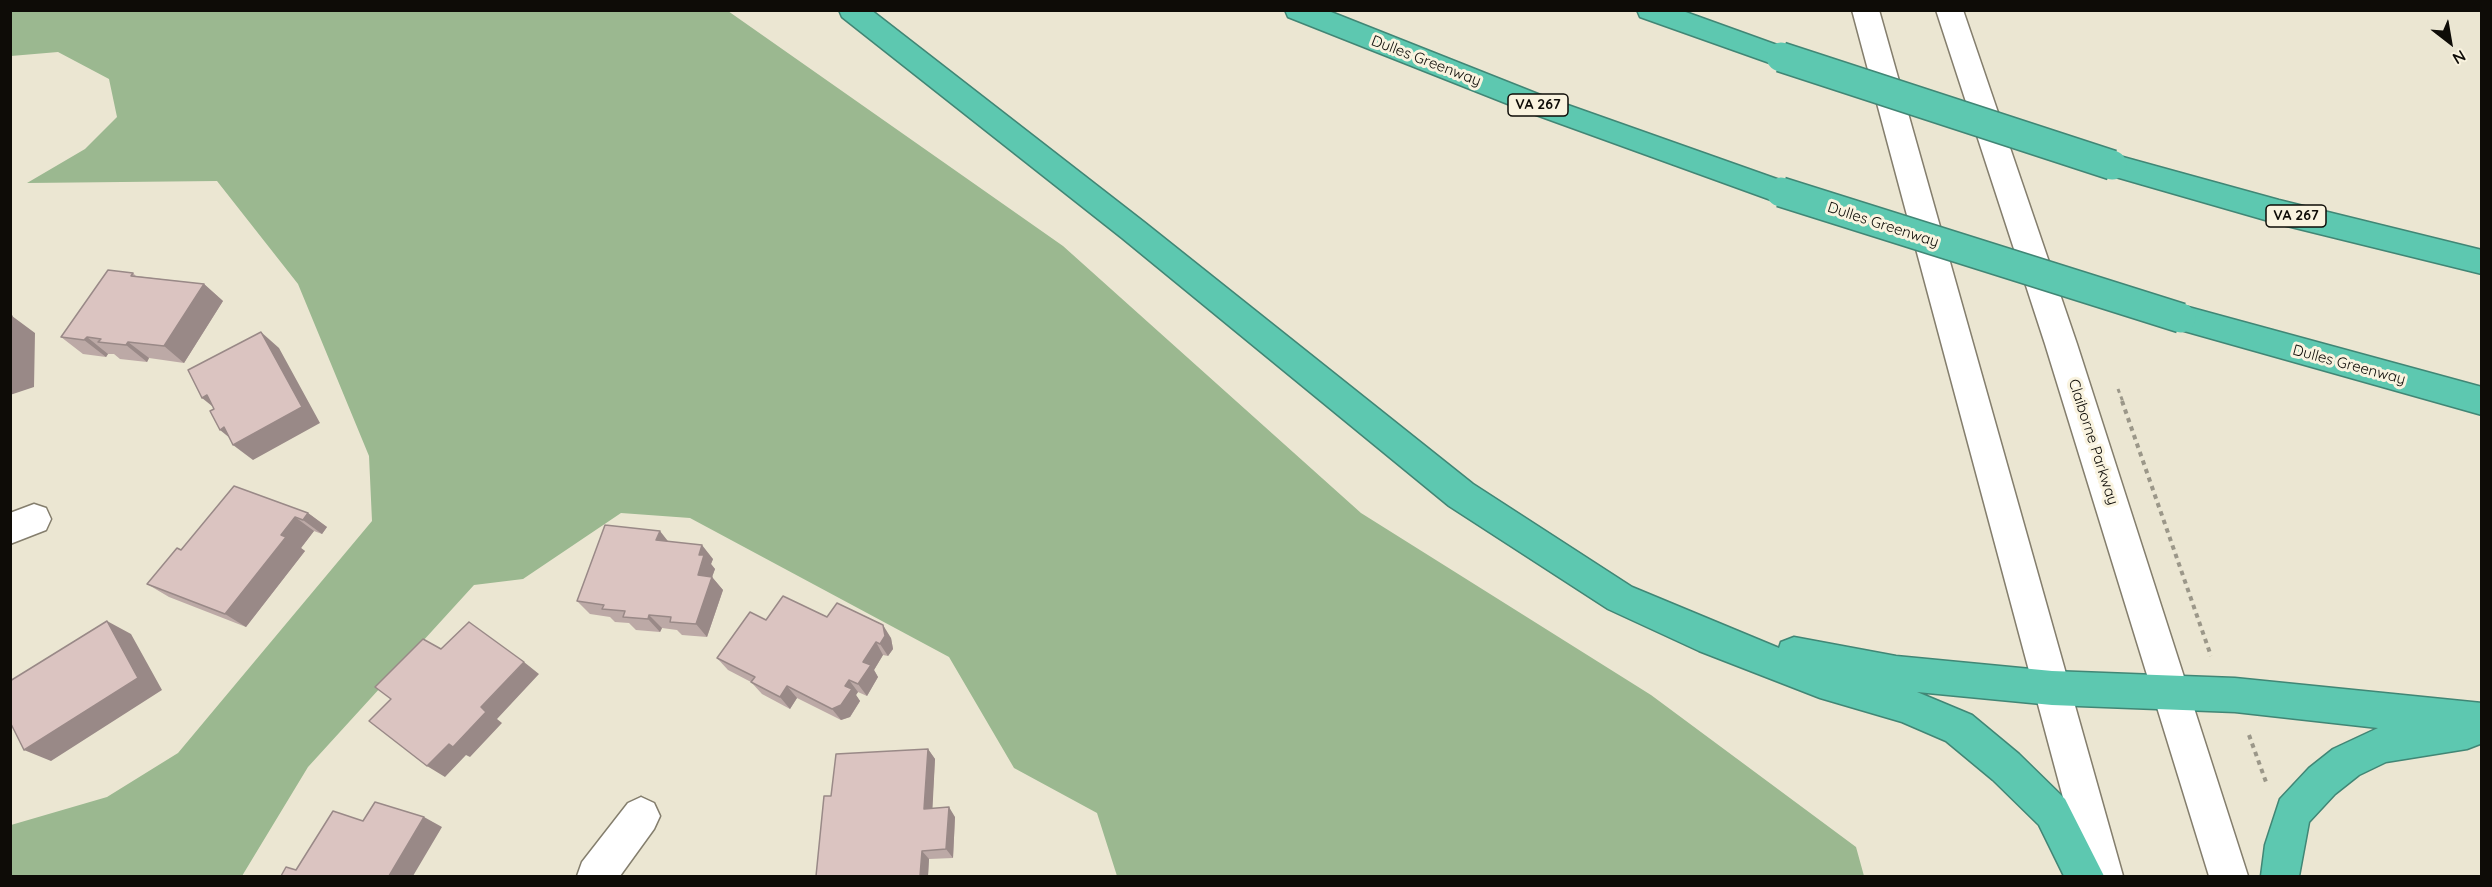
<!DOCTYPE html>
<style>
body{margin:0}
#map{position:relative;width:2492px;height:887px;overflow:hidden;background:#ebe6d2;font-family:Quicksand,sans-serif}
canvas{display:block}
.frame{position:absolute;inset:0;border:12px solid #0e0c07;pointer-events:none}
.north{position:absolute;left:2420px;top:12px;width:60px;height:60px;-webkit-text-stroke:4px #f9f3df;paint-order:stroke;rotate:149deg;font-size:16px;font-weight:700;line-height:24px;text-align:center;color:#0e0c07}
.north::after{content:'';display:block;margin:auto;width:21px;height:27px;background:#0e0c07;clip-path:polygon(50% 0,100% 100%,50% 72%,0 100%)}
</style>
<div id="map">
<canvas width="2492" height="887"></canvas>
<div class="frame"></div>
<div class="north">N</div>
</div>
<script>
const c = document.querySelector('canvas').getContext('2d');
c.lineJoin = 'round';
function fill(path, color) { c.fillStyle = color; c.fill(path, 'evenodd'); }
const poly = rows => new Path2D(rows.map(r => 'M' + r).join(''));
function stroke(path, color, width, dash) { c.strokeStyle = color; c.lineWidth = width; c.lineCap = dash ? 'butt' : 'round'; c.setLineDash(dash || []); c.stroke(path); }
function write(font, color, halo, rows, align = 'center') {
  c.font = font + ' Quicksand,sans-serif'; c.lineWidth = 6; c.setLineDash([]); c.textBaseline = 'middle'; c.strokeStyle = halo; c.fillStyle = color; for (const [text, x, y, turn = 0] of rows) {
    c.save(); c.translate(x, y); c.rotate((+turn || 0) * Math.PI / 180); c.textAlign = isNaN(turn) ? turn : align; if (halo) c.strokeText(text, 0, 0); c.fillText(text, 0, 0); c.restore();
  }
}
fill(poly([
 [11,11,728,11,1063,246,1361,513,1651,695,1856,847,1864,876,1117,876,1097,813,1014,768,949,657,690,518,621,513,523,579,474,585,308,767,242,876,11,876,11,825,107,797,178,753,372,521,369,456,298,284,217,181,27,183,85,149,117,117,109,79,58,52,11,56]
]), '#9bb890');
const street = poly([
 [34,504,46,508,51,519,46,530,10,544,10,513,34,504],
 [641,797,654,803,660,816,654,829,620,876,577,876,582,862,628,803,641,797]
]);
const secondary = poly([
 [1852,10,1879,10,2123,876,2084,876,1852,10],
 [1936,10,1963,10,2077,344,2248,876,2209,876,2045,344,1936,10]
]);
const highway = poly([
 [839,10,871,10,1144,222,1473,484,1632,587,1779,648,1781,642,1794,637,1896,656,2052,671,2235,678,2482,703,2480,744,2467,749,2386,762,2359,775,2335,794,2309,822,2299,876,2261,876,2265,845,2280,799,2309,768,2333,749,2378,728,2235,712,2052,705,1917,692,1972,715,2019,754,2065,799,2104,876,2064,876,2039,825,1993,780,1946,741,1902,722,1820,698,1699,651,1608,609,1449,506,1122,238,842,17,839,10],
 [1285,10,1326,10,1548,98,1791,184,1796,192,1791,200,1781,203,1771,200,1528,112,1288,17,1285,10],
 [1637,10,1680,10,1791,50,1795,57,1791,64,1781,67,1640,17,1637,10],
 [2112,154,2279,200,2482,250,2482,274,2279,224,2102,173,2097,165,2102,157,2112,154],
 [2181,305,2482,387,2482,415,2170,327,2165,318,2170,309,2181,305]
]);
stroke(street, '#847e6d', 3);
stroke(secondary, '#847e6d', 3);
stroke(highway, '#418675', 3);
stroke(poly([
 [2118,389,2123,402]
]), '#9b9789', 3, [4, 4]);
stroke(poly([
 [2122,401,2211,656],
 [2249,735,2266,782]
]), '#9b9789', 4, [4.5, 4.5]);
fill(street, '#fff');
fill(secondary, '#fff');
fill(highway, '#5dc8b0');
const highwayBridge = poly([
 [1781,57,2112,165],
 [1781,192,2181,318]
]);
stroke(highwayBridge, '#418675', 32, []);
stroke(highwayBridge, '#5dc8b0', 29);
fill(poly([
 [133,273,136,276,204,284,223,301,184,363,149,358,147,362,120,359,114,354,108,354,106,357,83,354,61,337],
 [308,513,327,527,322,534,314,531,301,548,305,551,246,627,169,597,147,584,181,550],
 [668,541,713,559,711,564,715,569,712,577,723,590,707,637,682,635,677,630,662,628,660,632,636,630,629,623,615,622,610,617,590,614,577,601],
 [827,617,891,638,893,649,888,656,883,655,874,670,878,677,867,696,858,692,856,695,860,701,850,717,841,720,797,698,790,709,762,694,751,682,728,670,717,658,766,620],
 [928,749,935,759,932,808,955,817,953,858,929,859,928,876,816,876,831,796]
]), '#bca9a6');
fill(poly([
 [204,284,223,301,184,363,164,346],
 [12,316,35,333,34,387,10,395],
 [261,332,279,348,320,423,253,460,233,445,236,443,220,430,224,427],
 [87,337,108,354,106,357,84,340],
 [128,342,149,358,147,362,126,345],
 [207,395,222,414,202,398],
 [308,513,327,527,322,534,303,520],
 [295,517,314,531,301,548,305,551,246,627,225,614,281,535],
 [660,531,671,545,656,540],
 [702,545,713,559,711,564,715,569,712,577,723,590,707,637,696,624,699,555],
 [649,615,662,628,660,632,648,619],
 [107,621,131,634,162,690,51,761,24,750],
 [883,625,891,638,893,649,888,656,880,644],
 [876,642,883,655,874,670,878,677,867,696,858,684,863,662],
 [524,662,539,674,497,719,502,723,470,757,466,755,445,777,427,766,481,707],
 [849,680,858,692,856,695,860,701,850,717,841,720,832,709],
 [787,686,797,698,790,709,780,697],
 [928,749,935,759,932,818,924,809],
 [949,807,955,817,953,858,946,849],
 [424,817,442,827,413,876,389,876],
 [922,851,929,859,928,876,920,876]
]), '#998987');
const building = poly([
 [108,270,133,273,131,276,204,284,164,346,128,342,126,345,98,342,101,339,87,337,84,340,61,337,108,270],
 [10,316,12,316,10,371,10,316],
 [261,332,302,407,233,445,224,427,220,430,210,411,214,409,207,395,202,398,188,370,261,332],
 [234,486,308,513,303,520,295,517,281,535,286,537,225,614,147,584,177,548,181,550,234,486],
 [605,525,660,531,656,540,702,545,699,555,704,555,698,575,712,577,696,624,670,622,671,617,649,615,648,619,623,617,625,611,602,609,604,605,577,601,605,525],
 [783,596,827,617,837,603,883,625,885,636,880,644,876,642,863,662,871,665,858,684,849,680,845,686,852,689,841,705,832,709,787,686,780,697,751,682,755,677,717,658,750,612,766,620,783,596],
 [107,621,138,678,24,750,10,722,10,681,107,621],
 [469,622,524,662,481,707,486,712,453,747,449,744,427,766,369,721,391,699,375,687,423,639,441,649,469,622],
 [928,749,924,809,949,807,946,849,922,851,920,876,816,876,824,796,831,796,836,754,928,749],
 [375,802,424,817,389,876,281,876,286,867,296,870,333,811,363,821,375,802]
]);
fill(building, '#dbc4c1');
stroke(building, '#998987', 1.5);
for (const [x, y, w] of [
 [1538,105,60],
 [2296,216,60]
]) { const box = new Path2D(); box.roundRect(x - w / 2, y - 11, w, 22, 4.5); c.fillStyle = '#f9f3df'; c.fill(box); stroke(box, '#0e0c07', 1.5); }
write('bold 14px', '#0e0c07', null, [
 ["VA 267",1538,105],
 ["VA 267",2296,216]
]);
write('15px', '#0e0c07', '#f9f3df', [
 ["Dulles Greenway",1426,61,21],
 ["Dulles Greenway",1883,225,18],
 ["Dulles Greenway",2349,365,15],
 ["Claiborne Parkway",2093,442,72]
]);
</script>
